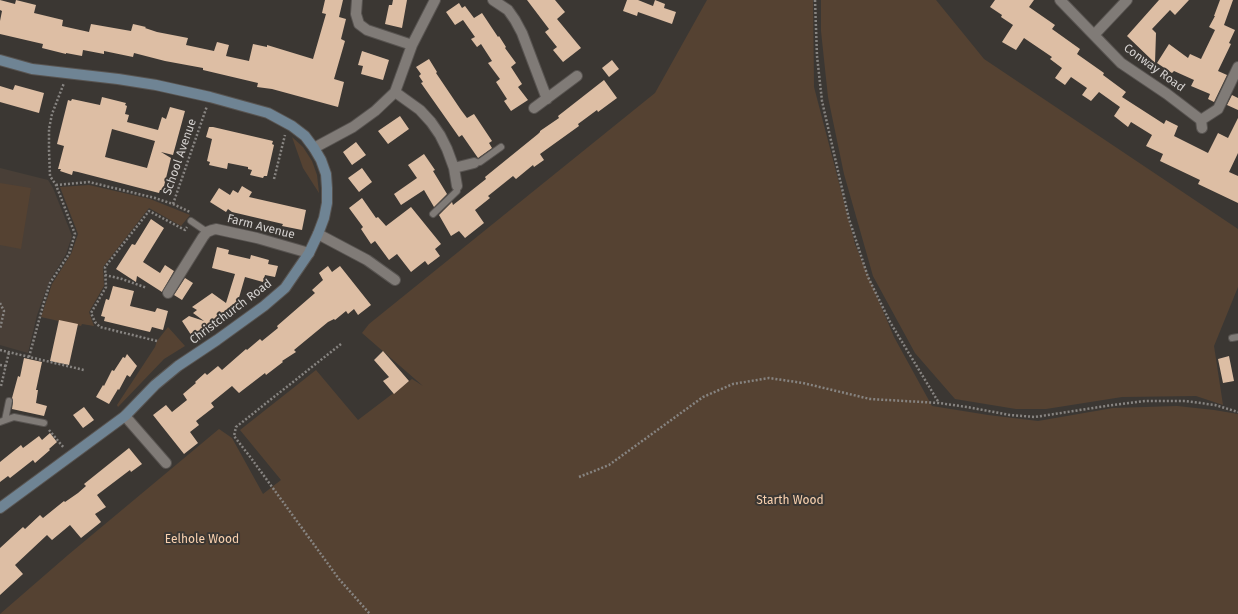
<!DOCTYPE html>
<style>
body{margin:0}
canvas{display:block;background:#3b3733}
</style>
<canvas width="1238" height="614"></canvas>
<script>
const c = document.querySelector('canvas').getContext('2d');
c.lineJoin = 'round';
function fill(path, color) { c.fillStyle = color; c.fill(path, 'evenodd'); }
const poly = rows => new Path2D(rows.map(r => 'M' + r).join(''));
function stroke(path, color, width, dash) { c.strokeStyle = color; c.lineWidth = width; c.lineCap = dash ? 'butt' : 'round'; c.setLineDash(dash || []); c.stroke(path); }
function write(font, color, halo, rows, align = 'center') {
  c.font = font + ' "Fira Sans",sans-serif'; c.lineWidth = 4; c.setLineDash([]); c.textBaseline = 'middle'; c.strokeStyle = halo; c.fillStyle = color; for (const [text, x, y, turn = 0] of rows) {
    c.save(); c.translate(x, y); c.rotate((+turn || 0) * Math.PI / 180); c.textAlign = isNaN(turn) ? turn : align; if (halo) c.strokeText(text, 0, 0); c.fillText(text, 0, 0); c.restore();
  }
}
fill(poly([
 [0,168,48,180,53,188,72,236,66,254,49,282,37,315,28,353,0,345]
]), '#493f37');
fill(poly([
 [707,0,813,0,814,87,855,244,894,337,932,406,988,415,1038,421,1113,408,1177,406,1214,410,1238,414,1238,614,0,614,68,555,219,429,232,438,263,494,281,480,240,430,316,370,358,420,412,379,423,386,362,333,369,324,655,93],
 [821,0,936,0,984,59,1238,229,1238,287,1214,346,1223,405,1196,396,1122,397,1046,409,1016,409,955,399,915,353,873,276,844,174,828,97,821,31],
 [292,137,303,147,312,161,317,175,319,193,303,168],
 [0,183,31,188,21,249,0,245],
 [89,185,150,199,190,215,181,226,149,208,103,267,104,286,89,312,94,326,82,324,81,326,41,317,52,284,71,254,78,234,60,187],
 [168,327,185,346,164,359,118,407,117,405,155,347,157,341]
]), '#554232');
fill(poly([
 [0,0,15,4,16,0,36,5,34,13,63,20,62,26,89,32,91,24,131,31,133,24,146,27,145,28,157,32,188,38,186,45,214,51,217,42,229,45,226,56,249,61,253,44,267,47,267,45,313,59,326,14,322,13,325,0,343,0,339,17,346,19,341,39,345,41,334,79,344,82,338,107,272,89,257,87,258,83,203,70,203,68,165,61,134,53,133,57,104,51,104,54,83,50,82,56,66,53,66,54,42,48,43,44,0,34,0,21,2,11,0,10],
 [393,0,407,0,402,28,385,24,389,5,392,5],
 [527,0,555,0,565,12,557,19,581,48,563,62,553,50,557,47,545,32,549,29],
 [627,0,638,0,653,6,655,0,665,4,664,8,676,12,672,24,638,12,637,16,623,11],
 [995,0,1034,0,1029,7,1055,25,1052,29,1080,49,1077,54,1104,73,1103,75,1126,92,1122,97,1164,124,1166,120,1178,126,1174,136,1208,153,1218,133,1228,138,1238,118,1238,153,1229,172,1238,176,1238,203,1198,184,1200,180,1160,161,1163,154,1146,146,1152,135,1131,122,1128,127,1114,116,1120,107,1099,92,1091,101,1082,95,1087,88,1071,77,1065,85,1055,78,1062,68,1050,59,1052,57,1024,38,1016,50,1002,42,1013,25,1001,17,1002,15,990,7],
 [1159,0,1189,0,1175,15,1170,10,1152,29,1156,33,1155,63,1127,36],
 [1220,0,1233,0,1224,25,1235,30,1229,43,1231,44,1218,71,1227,75,1214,102,1208,99,1210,94,1191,86,1194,80,1174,71,1172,73,1157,63,1169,44,1188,58,1190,54,1201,59,1215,30,1209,27,1215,16,1214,16],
 [459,3,462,8,465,6,474,18,482,13,498,37,499,36,506,47,505,48,516,63,511,67,522,84,518,87,528,100,511,111,504,101,507,99,496,82,500,79,488,63,492,61,481,44,477,47,471,39,475,37,463,20,455,25,446,12],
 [362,51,389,60,383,80,361,74,363,66,358,65],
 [429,59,437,72,436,73,461,110,467,118,474,114,492,141,489,143,492,148,478,158,462,135,459,137,421,83,423,82,419,76,421,74,416,67],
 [612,60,619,69,609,77,602,68],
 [604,80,617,98,598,112,597,110,578,124,579,126,540,154,544,160,534,167,533,165,516,179,513,176,488,196,490,198,475,210,484,223,465,238,459,231,451,236,439,215,452,202,453,205,486,179,485,177,538,134,540,132,540,131,559,118,558,116],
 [15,85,44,93,39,113,0,102,0,86,13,90],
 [1232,95,1238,98,1238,110,1227,105],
 [102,97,126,103,125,105,127,106,125,114,129,115,127,122,158,130,162,117,166,119,170,107,185,111,173,155,161,152,171,158,163,190,160,190,159,193,78,172,73,171,72,175,60,171,61,169,58,169,64,146,57,144,68,100,71,101,72,99,100,105],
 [112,129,155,141,147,168,105,157],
 [400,116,409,129,388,144,378,131],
 [209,127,213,127,273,141,272,144,274,145,267,176,264,176,263,178,250,175,252,170,248,169,248,167,228,163,227,169,209,165,210,162,207,161,212,139,206,137],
 [356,142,366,155,352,165,343,152],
 [424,154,435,170,433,171,447,194,434,207,424,190,401,205,394,194,417,178,408,165],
 [362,168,372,182,359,192,348,178],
 [242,186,252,192,249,197,306,210,302,230,282,226,283,224,232,212,228,209,226,212,210,202,219,188,230,195,233,190,238,193],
 [362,198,376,218,378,217,386,226,411,207,441,244,435,249,440,256,428,265,425,261,411,272,397,254,389,260,375,241,371,244,361,229,363,227,349,208],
 [151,219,164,228,143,262,160,273,165,265,174,271,162,292,137,276,136,282,116,269,132,244,135,245],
 [217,247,229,250,228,254,250,259,251,255,269,260,268,264,278,266,275,277,265,275,263,282,245,277,236,308,230,311,193,338,182,321,189,316,204,321,193,313,197,310,192,307,212,293,226,303,235,274,212,268],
 [328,266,332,272,340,266,371,305,358,315,354,309,348,314,346,311,335,320,334,319,328,322,294,350,296,352,282,361,283,362,266,375,265,373,239,393,232,386,211,403,214,407,196,421,199,425,190,432,198,443,184,454,153,415,166,405,172,412,187,400,183,394,196,383,195,382,205,373,207,375,218,366,222,370,246,349,247,350,260,339,262,341,278,328,277,326,315,293,312,290,323,280,319,273],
 [185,278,193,283,182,300,174,295],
 [113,286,134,291,130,306,155,312,157,308,168,311,163,330,152,327,150,332,104,321,105,317,101,316,106,299,109,300],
 [59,320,78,324,69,365,50,361],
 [383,351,409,381,394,394,383,381,389,377,374,360],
 [127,354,137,366,130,377,127,375,119,390,118,389,109,404,96,397,103,385,104,386,112,370,114,371,123,357,125,358],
 [1229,356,1234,381,1223,383,1218,359],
 [24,358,42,362,36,390,38,390,36,403,47,406,44,416,12,409,13,402,12,398,18,376,20,377],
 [84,407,94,420,83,428,73,415],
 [50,433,57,442,49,449,50,450,35,463,33,460,10,478,8,476,0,482,0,462,21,445,23,448,39,436,42,440],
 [129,448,142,464,131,472,130,470,97,495,106,507,95,514,101,522,81,538,70,525,52,540,47,535,15,565,23,574,0,595,0,548,23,527,25,529,40,515,43,518,64,501,65,502,78,493,86,486,84,484]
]), '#ddbea4');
const lane = poly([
 [474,163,480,162,501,147],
 [433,214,457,191,457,186],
 [191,221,207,232],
 [1232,338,1238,337],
 [5,420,9,401],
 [0,422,14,417,44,423]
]);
const street = poly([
 [357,0,356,14,359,24,367,30,412,45],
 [493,0,508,10,515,20,522,33,547,99],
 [1060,0,1121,63,1167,94,1201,120],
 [1094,35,1127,0],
 [395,92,420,110,431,122,440,135,447,149,454,168,457,186],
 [534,108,577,76],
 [1202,128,1201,120,1218,109,1238,67],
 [314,148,353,127,375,111,395,92,412,45,435,0],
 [454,168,474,163],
 [318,234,367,260,395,280],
 [168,293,203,237,207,232,212,230,216,229,257,238,309,253],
 [125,416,166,463]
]);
const secondary = poly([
 [0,60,32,69,49,71,118,79,156,85,210,97,268,113,292,126,305,136,314,148,321,160,326,174,327,188,327,203,324,218,318,234,309,253,285,288,264,306,217,340,178,366,155,385,125,416,0,508]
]);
stroke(lane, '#585451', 8);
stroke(street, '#585451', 12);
stroke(secondary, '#585451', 12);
stroke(poly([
 [815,0,817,56,822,101,849,219,868,277,890,322,939,403],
 [274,179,285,135],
 [56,185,89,182,155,198,173,204,190,212],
 [173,204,207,106],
 [105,275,122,279,147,288],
 [0,303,4,311,0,329],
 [157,341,100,327,95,322,91,313,106,287,105,267,149,211,185,230,187,227],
 [341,344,236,427,234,436,251,458,339,579,370,614],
 [0,350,84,370],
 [29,357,44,302,50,283,69,254,75,234,56,185,50,176,49,150,49,129,52,114,64,83],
 [0,365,6,366],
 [1,386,9,352],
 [49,430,64,448],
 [579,477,609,465,703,397,733,384,769,378,803,383,870,399,939,403,967,407,1010,415,1035,417,1106,406,1145,401,1185,401,1215,405,1238,412]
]), '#878481', 2.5, [2, 2]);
stroke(lane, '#807b77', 6);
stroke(street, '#807b77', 10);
stroke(secondary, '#6f8494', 10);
write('12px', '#d4d1cf', '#3b3733', [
 ["Conway Road",1154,68,36],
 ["School Avenue",180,157,-71],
 ["Farm Avenue",261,227,14],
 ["Christchurch Road",231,312,-37]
]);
write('12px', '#f9d1af', '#3b3733', [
 ["Starth Wood",790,501],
 ["Eelhole Wood",202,540]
]);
</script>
